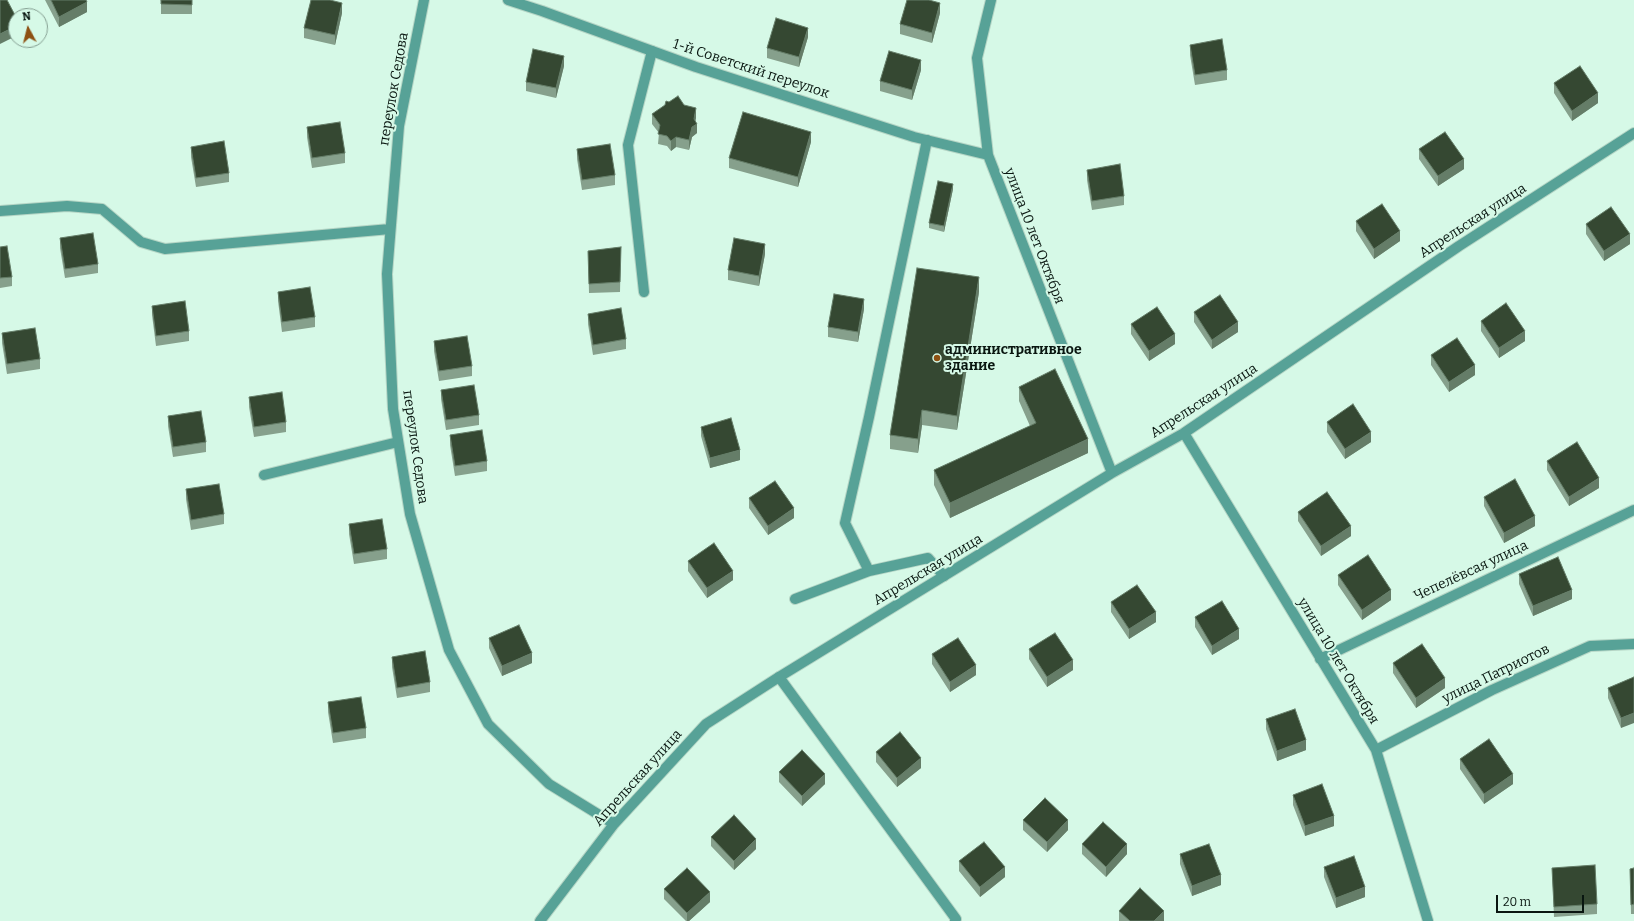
<!DOCTYPE html>
<meta charset="utf-8">
<style>
body{margin:0}
#map{position:relative;width:1634px;height:921px;overflow:hidden;background:#d6f9e7;font-family:Bitter,serif}
canvas{display:block}
.north{position:absolute;left:8px;top:8px;width:40px;height:40px;box-sizing:border-box;background:#d6f9e7;border:1px solid #849e91;border-radius:50%;rotate:353deg;font-size:11px;font-weight:700;line-height:16px;text-align:center;color:#091610}
.north::after{content:'';display:block;margin:auto;width:14px;height:18px;background:#8d5012;clip-path:polygon(50% 0,100% 100%,50% 72%,0 100%)}
.scale{position:absolute;left:1496px;top:895px;width:88px;height:18px;box-sizing:border-box;border:2px solid #091610;border-top:0;padding-left:5px;font-size:12px;line-height:14px;white-space:nowrap;color:#091610;-webkit-text-stroke:3px #d6f9e7;paint-order:stroke}
</style>
<div id="map">
<canvas width="1634" height="921"></canvas>
<div class="north">N</div>
<div class="scale">20 m</div>
</div>
<script>
const c = document.querySelector('canvas').getContext('2d');
c.lineJoin = 'round';
const poly = rows => new Path2D(rows.map(r => 'M' + r).join(''));
function stroke(path, color, width, dash) { c.strokeStyle = color; c.lineWidth = width; c.lineCap = dash ? 'butt' : 'round'; c.setLineDash(dash || []); c.stroke(path); }
function fill(path, color) { c.fillStyle = color; c.fill(path, 'evenodd'); }
function write(font, color, halo, rows, align = 'center') {
  c.font = font + ' Bitter,serif'; c.lineWidth = 4; c.setLineDash([]); c.textBaseline = 'middle'; c.strokeStyle = halo; c.fillStyle = color; for (const [text, x, y, turn = 0] of rows) {
    c.save(); c.translate(x, y); c.rotate((+turn || 0) * Math.PI / 180); c.textAlign = isNaN(turn) ? turn : align; if (halo) c.strokeText(text, 0, 0); c.fillText(text, 0, 0); c.restore();
  }
}
const lane = poly([
 [644,292,628,145,652,51],
 [264,475,398,442],
 [869,571,845,523,869,417,927,140],
 [795,599,869,571,928,558,944,576],
 [779,677,956,919,955,921]
]);
const street = poly([
 [424,0,399,126,387,274,393,409,410,514,449,650,488,724,549,784,614,824],
 [508,0,542,11,696,67,914,137,988,155],
 [991,0,977,58,988,155,1112,473],
 [0,211,67,206,102,209,141,242,165,249,390,229],
 [1184,433,1376,750,1428,921],
 [1320,659,1634,510],
 [1376,750,1492,690,1590,646,1634,644],
 [540,921,614,824,706,724,779,677,1112,473,1184,433,1459,246,1634,133]
]);
stroke(lane, '#b5d5c5', 12);
stroke(street, '#b5d5c5', 12);
stroke(lane, '#57a297', 10);
stroke(street, '#57a297', 10);
fill(poly([
 [45,0,86,0,87,12,59,27],
 [161,0,192,0,192,14,161,14],
 [342,13,335,45,304,38,304,28],
 [940,13,932,43,900,34,900,24],
 [808,37,799,67,767,58,767,48],
 [1190,45,1227,70,1227,80,1195,85,1190,55],
 [564,66,556,98,526,91,526,82],
 [921,70,912,100,880,91,880,81],
 [1554,83,1598,103,1572,121,1554,93],
 [684,105,696,118,695,122,697,133,692,137,689,150,676,147,671,151,667,146,658,144,659,133,652,124,652,114],
 [307,127,345,153,345,163,312,168,307,137],
 [811,142,798,187,729,168,729,158],
 [191,147,229,173,229,182,196,187,191,157],
 [577,149,615,175,615,185,582,190,577,159],
 [1419,149,1464,169,1438,186,1419,159],
 [1087,170,1124,196,1124,205,1092,210,1087,180],
 [953,189,944,232,929,228,929,223],
 [1356,221,1400,241,1374,259,1356,231],
 [1586,224,1630,244,1604,261,1586,234],
 [60,238,98,264,98,273,65,278,60,248],
 [0,247,12,277,12,286,0,288],
 [621,247,620,292,589,293,588,251],
 [765,254,759,286,728,280,728,270],
 [278,292,315,317,315,327,282,332,278,301],
 [979,292,957,430,922,425,918,453,890,449,890,435],
 [152,306,189,331,189,341,156,346,152,315],
 [864,309,858,342,828,337,828,327],
 [1194,312,1238,332,1212,349,1194,322],
 [588,314,626,339,626,349,593,355,588,324],
 [1481,321,1525,341,1499,358,1481,331],
 [1131,324,1175,344,1149,361,1131,334],
 [2,333,40,359,40,369,7,374,2,343],
 [434,341,472,366,472,376,439,381,434,351],
 [1431,355,1475,375,1449,392,1431,365],
 [1019,387,1088,453,950,518,934,485,934,470,1030,426,1019,401],
 [441,390,479,415,479,425,446,430,441,399],
 [249,397,286,422,286,432,254,437,249,407],
 [168,416,206,442,206,452,173,457,168,426],
 [1327,422,1371,442,1345,459,1327,432],
 [701,427,740,460,710,468,701,436],
 [450,435,487,461,487,471,455,476,450,445],
 [1547,461,1599,488,1569,506,1547,470],
 [186,489,224,514,224,524,191,530,186,499],
 [1484,497,1535,526,1504,543,1484,506],
 [749,498,794,518,768,535,749,508],
 [1298,512,1351,536,1321,556,1298,521],
 [349,524,387,549,387,559,354,564,349,534],
 [688,561,733,580,707,598,688,571],
 [1519,574,1572,599,1533,616,1519,584],
 [1338,575,1391,600,1362,620,1338,585],
 [1111,602,1156,622,1129,639,1111,612],
 [1195,617,1239,639,1212,655,1195,627],
 [489,638,532,663,502,676,489,648],
 [1029,649,1073,670,1047,687,1029,659],
 [932,654,976,675,950,692,932,664],
 [392,657,430,682,430,692,397,698,392,667],
 [1393,663,1445,688,1416,708,1393,673],
 [1634,677,1621,728,1608,698,1608,688],
 [328,702,366,728,366,738,333,743,328,712],
 [1266,719,1306,750,1277,761,1266,729],
 [876,752,921,768,897,787,876,762],
 [1460,759,1513,784,1484,804,1460,769],
 [779,772,825,784,802,806,779,782],
 [1293,795,1334,826,1305,836,1293,805],
 [1023,820,1068,830,1047,852,1023,830],
 [711,837,756,849,734,870,711,846],
 [1082,844,1127,854,1106,877,1082,854],
 [1180,854,1221,885,1192,896,1180,864],
 [959,861,1005,877,980,897,959,871],
 [1324,867,1365,897,1336,908,1324,877],
 [1552,868,1597,904,1597,914,1554,917],
 [1634,868,1634,914,1631,914,1630,869],
 [664,889,710,902,689,921,686,921,664,899],
 [1119,911,1164,911,1164,921,1119,921]
]), '#86a08c');
fill(poly([
 [87,2,87,12,59,27,59,17],
 [342,3,342,13,335,45,335,35],
 [940,3,940,13,932,43,932,33],
 [16,26,16,36,0,44,0,34],
 [808,28,808,37,799,67,799,57],
 [564,56,564,66,556,98,556,88],
 [921,60,921,70,912,100,912,90],
 [1598,93,1598,103,1572,121,1572,111],
 [696,108,696,118,694,125,697,124,697,133,692,137,689,150,689,140],
 [811,132,811,142,798,187,798,177],
 [676,137,676,147,671,151,671,141],
 [1464,159,1464,169,1438,186,1438,176],
 [953,184,953,189,944,232,944,226],
 [1400,231,1400,241,1374,259,1374,249],
 [1630,234,1630,244,1604,261,1604,251],
 [765,244,765,254,759,286,759,276],
 [979,277,979,292,957,430,957,416],
 [864,299,864,309,858,342,858,332],
 [1238,322,1238,332,1212,349,1212,340],
 [1525,331,1525,341,1499,358,1499,348],
 [1175,334,1175,344,1149,361,1149,351],
 [1475,365,1475,375,1449,392,1449,382],
 [922,410,922,425,918,453,918,439],
 [1371,432,1371,442,1345,459,1345,449],
 [1088,439,1088,453,950,518,950,503],
 [740,450,740,460,710,468,710,458],
 [1599,478,1599,488,1569,506,1569,497],
 [794,508,794,518,768,535,768,526],
 [1535,516,1535,526,1504,543,1504,533],
 [1351,526,1351,536,1321,556,1321,546],
 [733,571,733,580,707,598,707,588],
 [1391,590,1391,600,1362,620,1362,610],
 [1572,590,1572,599,1533,616,1533,606],
 [1156,612,1156,622,1129,639,1129,629],
 [1239,629,1239,639,1212,655,1212,646],
 [532,653,532,663,502,676,502,666],
 [1073,660,1073,670,1047,687,1047,677],
 [976,665,976,675,950,692,950,682],
 [1445,678,1445,688,1416,708,1416,698],
 [1634,713,1634,723,1621,728,1621,718],
 [1306,740,1306,750,1277,761,1277,751],
 [921,758,921,768,897,787,897,778],
 [825,774,825,784,802,806,802,796],
 [1513,774,1513,784,1484,804,1484,794],
 [1334,816,1334,826,1305,836,1305,826],
 [1068,820,1068,830,1047,852,1047,842],
 [756,839,756,849,734,870,734,861],
 [1127,844,1127,854,1106,877,1106,867],
 [1005,867,1005,877,980,897,980,887],
 [1221,875,1221,885,1192,896,1192,886],
 [1365,887,1365,897,1336,908,1336,898],
 [710,892,710,902,689,921,687,921,687,913],
 [1164,911,1164,921,1154,921]
]), '#657d68');
const building = poly([
 [0,0,7,0,16,17,16,26,0,34,0,0],
 [51,0,86,0,87,2,59,17,51,0],
 [161,0,192,0,192,5,161,4,161,0],
 [311,0,330,0,342,3,335,35,304,28,311,0],
 [907,0,929,0,940,3,932,33,900,24,907,0],
 [776,18,808,28,799,57,767,48,776,18],
 [1222,39,1227,70,1195,75,1190,45,1222,39],
 [533,49,564,56,556,88,526,82,533,49],
 [889,51,921,60,912,90,880,81,889,51],
 [1580,66,1598,93,1572,111,1554,83,1580,66],
 [678,96,684,105,696,108,694,119,697,124,692,127,689,140,676,137,671,141,667,136,658,134,660,125,652,114,665,105,666,101,669,102,678,96],
 [743,112,811,132,798,177,729,158,743,112],
 [340,122,345,153,312,158,307,127,340,122],
 [1445,132,1464,159,1438,176,1419,149,1445,132],
 [224,141,229,173,196,178,191,147,224,141],
 [610,144,615,175,582,180,577,149,610,144],
 [1120,164,1124,196,1092,201,1087,170,1120,164],
 [938,181,953,184,944,226,929,223,938,181],
 [1382,204,1400,231,1374,249,1356,221,1382,204],
 [1611,207,1630,234,1604,251,1586,224,1611,207],
 [93,233,98,264,65,269,60,238,93,233],
 [734,238,765,244,759,276,728,270,734,238],
 [7,246,12,277,0,278,0,247,7,246],
 [621,247,620,282,589,284,588,251,621,247],
 [917,268,979,277,957,416,922,410,918,439,890,435,917,268],
 [310,287,315,317,282,322,278,292,310,287],
 [834,294,864,299,858,332,828,327,834,294],
 [1220,295,1238,322,1212,340,1194,312,1220,295],
 [185,301,189,331,156,336,152,306,185,301],
 [1506,303,1525,331,1499,348,1481,321,1506,303],
 [1157,307,1175,334,1149,351,1131,324,1157,307],
 [621,308,626,339,593,345,588,314,621,308],
 [35,328,40,359,7,364,2,333,35,328],
 [467,336,472,366,439,371,434,341,467,336],
 [1457,338,1475,365,1449,382,1431,355,1457,338],
 [1055,369,1088,439,950,503,934,470,1036,423,1019,387,1055,369],
 [474,385,479,415,446,420,441,390,474,385],
 [282,392,286,422,254,427,249,397,282,392],
 [1353,404,1371,432,1345,449,1327,422,1353,404],
 [201,411,206,442,173,447,168,416,201,411],
 [731,418,740,450,710,458,701,427,731,418],
 [482,430,487,461,455,466,450,435,482,430],
 [1577,442,1599,478,1569,497,1547,461,1577,442],
 [1515,479,1535,516,1504,533,1484,497,1515,479],
 [775,481,794,508,768,526,749,498,775,481],
 [219,484,224,514,191,520,186,489,219,484],
 [1327,492,1351,526,1321,546,1298,512,1327,492],
 [382,519,387,549,354,554,349,524,382,519],
 [714,543,733,571,707,588,688,561,714,543],
 [1368,555,1391,590,1362,610,1338,575,1368,555],
 [1558,557,1572,590,1533,606,1519,574,1558,557],
 [1137,585,1156,612,1129,629,1111,602,1137,585],
 [1222,601,1239,629,1212,646,1195,617,1222,601],
 [519,625,532,653,502,666,489,638,519,625],
 [1055,633,1073,660,1047,677,1029,649,1055,633],
 [958,638,976,665,950,682,932,654,958,638],
 [1422,644,1445,678,1416,698,1393,663,1422,644],
 [425,651,430,682,397,688,392,657,425,651],
 [1634,677,1634,713,1621,718,1608,688,1634,677],
 [361,697,366,728,333,733,328,702,361,697],
 [1295,709,1306,740,1277,751,1266,719,1295,709],
 [900,732,921,758,897,778,876,752,900,732],
 [1489,739,1513,774,1484,794,1460,759,1489,739],
 [802,750,825,774,802,796,779,772,802,750],
 [1322,784,1334,816,1305,826,1293,795,1322,784],
 [1045,798,1068,820,1047,842,1023,820,1045,798],
 [734,815,756,839,734,861,711,837,734,815],
 [1103,822,1127,844,1106,867,1082,844,1103,822],
 [984,842,1005,867,980,887,959,861,984,842],
 [1209,844,1221,875,1192,886,1180,854,1209,844],
 [1354,856,1365,887,1336,898,1324,867,1354,856],
 [1595,865,1597,904,1554,907,1552,868,1595,865],
 [687,868,710,892,687,913,664,889,687,868],
 [1634,868,1634,904,1631,905,1630,869,1634,868],
 [1140,888,1164,911,1154,921,1130,921,1119,911,1140,888]
]);
fill(building, '#354832');
stroke(building, '#657d68', 1);
for (const [x, y, r, color] of [
 [937,358,4,"#8d5012"]
]) { const dot = new Path2D(); dot.arc(x, y, r, 0, 2 * Math.PI); c.fillStyle = color; c.fill(dot); stroke(dot, '#d6f9e7', 1.5); }
write('14px', '#091610', '#d6f9e7', [
 ["1-й Советский переулок",751,69,18],
 ["переулок Седова",394,89,-80],
 ["Апрельская улица",1473,221,-33],
 ["улица 10 лет Октября",1034,236,69],
 ["Апрельская улица",1204,401,-33],
 ["переулок Седова",415,447,82],
 ["Апрельская улица",928,570,-31],
 ["Чепелёвсая улица",1471,571,-25],
 ["улица 10 лет Октября",1338,661,59],
 ["улица Патриотов",1496,674,-26],
 ["Апрельская улица",638,778,-48]
]);
write('bold 14px', '#091610', '#d6f9e7', [
 ["административное",945,350],
 ["здание",945,366]
], 'left');
</script>
